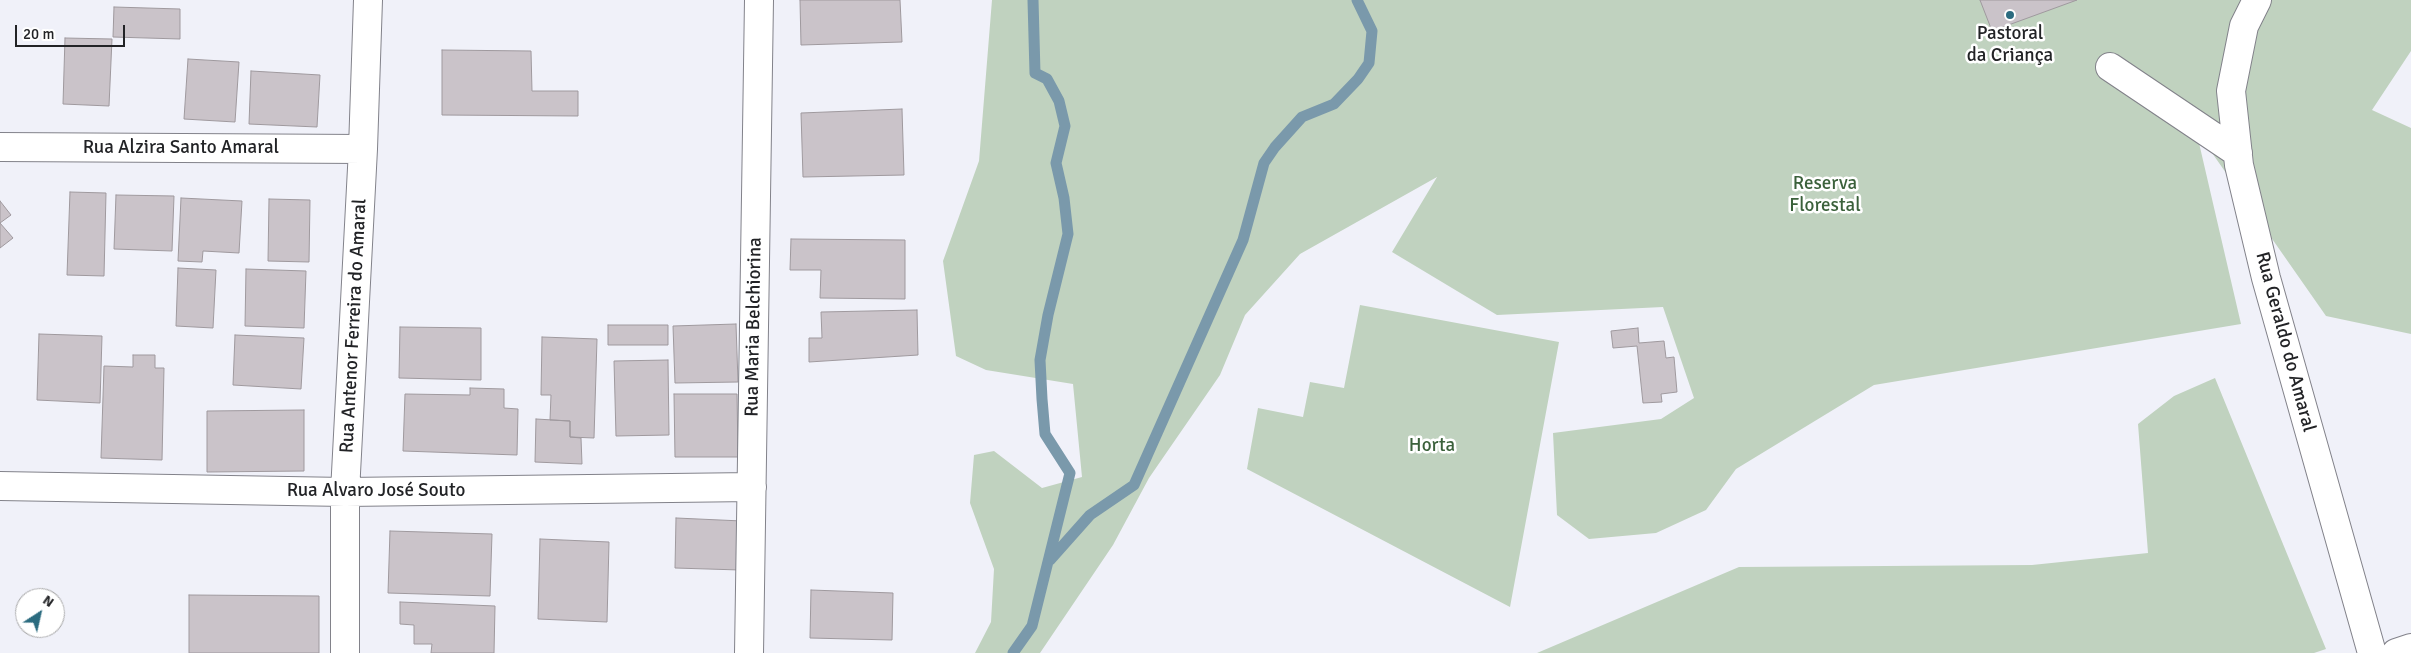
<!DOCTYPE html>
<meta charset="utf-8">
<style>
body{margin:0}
#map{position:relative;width:2411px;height:653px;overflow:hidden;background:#f0f1f9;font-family:Signika,sans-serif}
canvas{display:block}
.north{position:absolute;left:15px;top:588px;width:50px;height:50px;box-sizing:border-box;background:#fff;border:1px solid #a7a7a8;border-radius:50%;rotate:35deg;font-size:14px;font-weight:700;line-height:20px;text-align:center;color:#222326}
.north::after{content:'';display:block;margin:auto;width:18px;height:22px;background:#2b6b7f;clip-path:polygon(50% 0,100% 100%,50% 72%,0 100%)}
.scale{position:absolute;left:15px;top:25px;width:110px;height:22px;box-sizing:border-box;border:2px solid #222326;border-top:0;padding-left:6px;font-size:15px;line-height:18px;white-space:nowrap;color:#222326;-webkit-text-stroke:4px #fff;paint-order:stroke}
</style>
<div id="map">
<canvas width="2411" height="653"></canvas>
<div class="north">N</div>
<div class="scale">20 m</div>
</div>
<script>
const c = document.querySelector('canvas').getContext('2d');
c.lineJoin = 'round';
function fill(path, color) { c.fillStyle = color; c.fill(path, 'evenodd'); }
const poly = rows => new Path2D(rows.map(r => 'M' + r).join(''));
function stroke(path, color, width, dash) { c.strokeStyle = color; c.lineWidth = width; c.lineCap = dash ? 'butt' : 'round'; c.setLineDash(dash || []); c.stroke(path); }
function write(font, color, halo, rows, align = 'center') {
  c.font = font + ' Signika,sans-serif'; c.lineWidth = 5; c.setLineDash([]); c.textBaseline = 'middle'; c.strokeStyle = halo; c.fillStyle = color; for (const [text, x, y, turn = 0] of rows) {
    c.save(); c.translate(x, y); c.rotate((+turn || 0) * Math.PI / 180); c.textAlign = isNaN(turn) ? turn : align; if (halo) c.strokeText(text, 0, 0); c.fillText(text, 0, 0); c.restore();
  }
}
fill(poly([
 [992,0,2411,0,2411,51,2372,110,2411,128,2411,334,2326,316,2196,130,2241,324,1874,385,1736,469,1706,510,1656,533,1589,539,1557,515,1553,433,1661,419,1694,398,1663,307,1497,315,1392,252,1437,177,1300,254,1245,315,1220,375,1149,478,1113,545,1040,653,975,653,991,622,994,569,970,503,974,455,994,451,1042,488,1082,477,1073,384,986,370,956,356,943,261,979,161],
 [1360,305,1559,342,1510,607,1247,469,1258,408,1303,417,1310,382,1344,388],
 [2215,378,2326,649,2314,653,1537,653,1739,567,2032,565,2148,553,2138,424,2174,396]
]), '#c0d2bf');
stroke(poly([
 [1050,560,1090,515,1134,485,1243,240,1264,163,1275,147,1302,117,1334,104,1358,79,1369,63,1372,31,1357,0],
 [1013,653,1032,626,1070,473,1045,434,1042,399,1040,360,1048,315,1068,234,1064,198,1056,163,1065,126,1059,101,1047,79,1035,73,1033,0]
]), '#7a99ab', 11);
const building = poly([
 [800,0,900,0,902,42,801,45,800,0],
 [1980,0,2077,0,1992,31,1980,0],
 [114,7,180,9,180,39,113,37,114,7],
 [65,38,112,39,109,106,63,104,65,38],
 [442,50,531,51,532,91,578,91,578,116,442,115,442,50],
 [188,59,239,62,235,122,184,119,188,59],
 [251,71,320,75,317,127,249,124,251,71],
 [902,109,904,175,803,177,801,113,902,109],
 [70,192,106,193,104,276,67,275,70,192],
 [116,195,174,196,172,251,114,249,116,195],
 [181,198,242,201,239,253,203,251,202,262,178,261,181,198],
 [269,199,310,200,309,262,268,261,269,199],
 [0,201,11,215,0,223,13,238,0,248,0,201],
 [791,239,905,240,905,299,820,298,821,270,790,270,791,239],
 [178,268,216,270,213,328,176,326,178,268],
 [246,269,306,271,304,328,245,326,246,269],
 [917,310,918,355,809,362,809,338,822,338,821,312,917,310],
 [736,324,738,382,675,383,673,326,736,324],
 [608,325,668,325,668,345,608,345,608,325],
 [400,327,481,328,481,380,399,378,400,327],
 [1638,328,1639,343,1664,341,1666,358,1674,357,1677,392,1661,394,1662,402,1643,403,1637,346,1613,348,1611,331,1638,328],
 [39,334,102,336,100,403,37,400,39,334],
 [235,335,304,338,301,389,233,385,235,335],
 [542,337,597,339,594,438,570,437,570,421,550,420,551,395,541,395,542,337],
 [133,355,155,355,155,368,164,368,162,460,101,458,104,366,133,367,133,355],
 [668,360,669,435,616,436,614,361,668,360],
 [470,388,504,389,504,408,518,409,517,455,403,451,405,394,470,395,470,388],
 [674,394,737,394,738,457,675,457,674,394],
 [304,410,304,471,207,472,207,411,304,410],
 [536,419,570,421,570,437,581,438,582,464,535,462,536,419],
 [676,518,742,521,740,570,675,568,676,518],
 [390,531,492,534,490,596,388,593,390,531],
 [540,539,609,542,607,622,538,619,540,539],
 [811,590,893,593,892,640,810,638,811,590],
 [189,595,319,596,319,653,189,653,189,595],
 [400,602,495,606,494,653,431,653,432,644,414,644,414,625,400,624,400,602]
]);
fill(building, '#cac3c9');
stroke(building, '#9f999e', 1);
const minor = poly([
 [2257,0,2244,26,2231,91,2239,165,2266,278,2372,653],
 [2110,67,2238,153],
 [0,147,363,149],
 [0,486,345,492,752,487],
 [345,653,345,492,363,149,368,0],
 [749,653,759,0],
 [2396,653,2411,648]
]);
stroke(minor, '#82828a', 30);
stroke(minor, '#fff', 28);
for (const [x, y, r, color] of [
 [2010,15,5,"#2b6b7f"]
]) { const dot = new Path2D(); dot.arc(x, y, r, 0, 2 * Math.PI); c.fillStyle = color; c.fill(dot); stroke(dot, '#fff', 2); }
write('19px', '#222326', '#fff', [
 ["Pastoral",2010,34],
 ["da Criança",2010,56]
]);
write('19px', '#222326', '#fff', [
 ["Rua Alzira Santo Amaral",181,148],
 ["Rua Antenor Ferreira do Amaral",354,326,-87],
 ["Rua Maria Belchiorina",754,327,-89],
 ["Rua Geraldo do Amaral",2285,342,75],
 ["Rua Alvaro José Souto",376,491]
]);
write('19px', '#3b613b', '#fff', [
 ["Reserva",1825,184],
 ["Florestal",1825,206],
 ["Horta",1432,446]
]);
</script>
